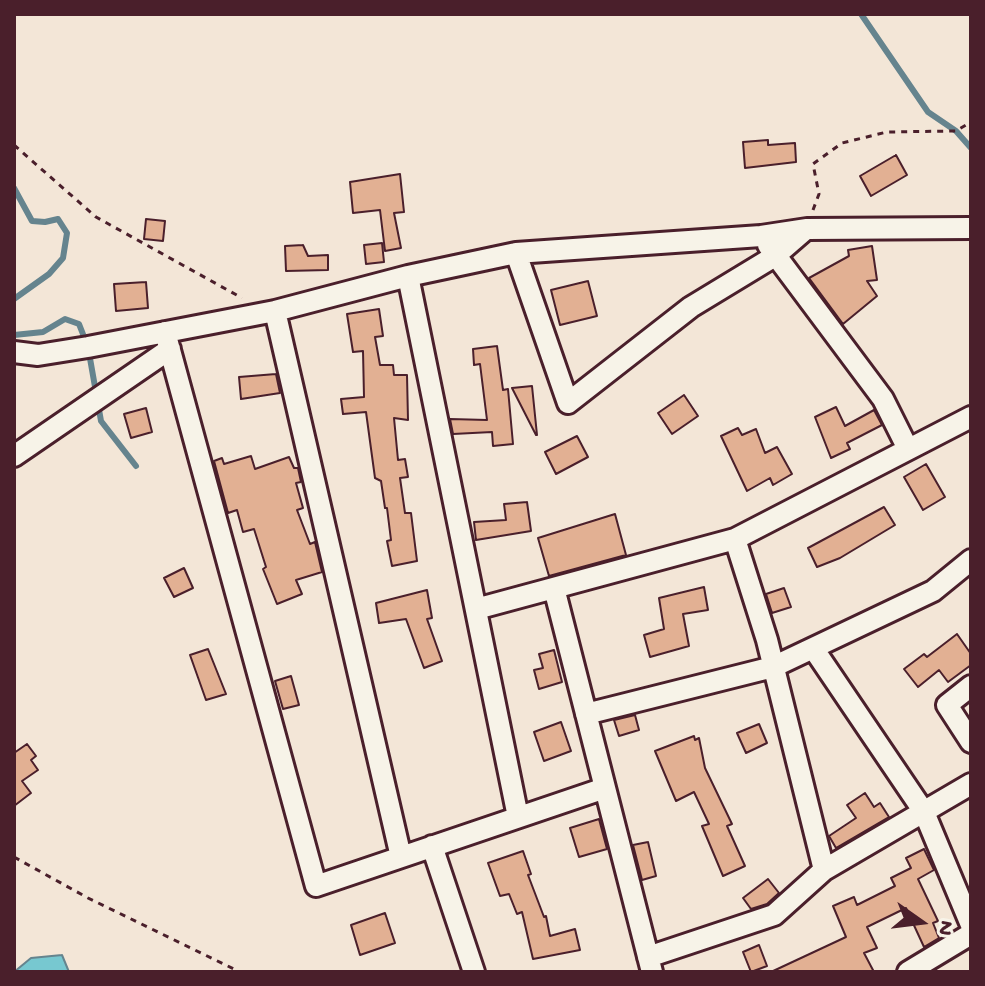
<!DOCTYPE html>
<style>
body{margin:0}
#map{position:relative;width:985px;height:986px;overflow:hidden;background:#f3e6d7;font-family:"Gochi Hand",sans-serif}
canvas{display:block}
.frame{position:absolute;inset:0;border:16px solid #4a1f2b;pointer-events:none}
.north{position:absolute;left:881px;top:882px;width:80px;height:80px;-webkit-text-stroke:6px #f7f3e8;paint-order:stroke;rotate:104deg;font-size:22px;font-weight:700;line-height:32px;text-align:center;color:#4a1f2b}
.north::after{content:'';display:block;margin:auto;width:28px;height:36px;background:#4a1f2b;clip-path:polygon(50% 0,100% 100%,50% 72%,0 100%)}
</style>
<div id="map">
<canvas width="985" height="986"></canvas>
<div class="frame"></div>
<div class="north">N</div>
</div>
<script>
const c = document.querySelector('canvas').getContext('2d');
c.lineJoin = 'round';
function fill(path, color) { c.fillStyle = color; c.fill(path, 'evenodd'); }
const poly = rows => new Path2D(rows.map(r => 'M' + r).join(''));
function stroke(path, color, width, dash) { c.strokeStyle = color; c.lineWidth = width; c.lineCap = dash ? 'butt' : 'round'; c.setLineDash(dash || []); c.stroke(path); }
const water = poly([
 [62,955,69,972,14,972,31,958,62,955]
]);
fill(water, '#77c8d0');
stroke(water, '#65848e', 2);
stroke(poly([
 [861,14,928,112,956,131,971,148],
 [14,188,32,221,45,222,58,219,67,233,63,258,49,274,14,299],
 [14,335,43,332,65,319,79,324,88,347,101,421,136,466]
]), '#65848e', 6);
const building = poly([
 [768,140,768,145,795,143,796,162,745,168,743,142,768,140],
 [896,155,907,175,871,196,860,176,896,155],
 [400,174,404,212,394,213,401,248,385,251,380,210,353,213,350,182,400,174],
 [146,219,165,221,163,241,144,239,146,219],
 [382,243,384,262,366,264,364,245,382,243],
 [303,245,308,256,328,255,328,270,286,271,285,246,303,245],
 [872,246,877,280,867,281,877,296,843,324,809,278,849,256,848,250,872,246],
 [588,281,597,316,560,325,551,290,588,281],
 [146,282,148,308,116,311,114,284,146,282],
 [379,309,383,336,375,337,380,365,393,365,394,375,407,375,408,420,394,418,398,460,405,459,408,477,400,478,405,513,411,513,417,561,392,566,387,541,391,540,387,508,385,508,381,481,375,478,366,412,343,414,341,399,364,397,363,351,353,352,347,314,379,309],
 [497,346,503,390,508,389,513,444,493,446,492,432,453,434,450,419,487,420,480,364,474,365,473,349,497,346],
 [276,374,280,393,241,399,239,377,276,374],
 [532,386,537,435,536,435,512,388,532,386],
 [684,395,698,416,672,434,658,413,684,395],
 [836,407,845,426,874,410,882,425,847,443,850,449,831,458,815,417,836,407],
 [146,408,152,432,131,438,124,414,146,408],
 [738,428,742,435,756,429,765,453,777,447,792,474,773,485,770,478,747,491,721,436,738,428],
 [577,436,588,457,556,474,545,452,577,436],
 [251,456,255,469,289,457,294,468,298,468,301,482,296,483,303,508,297,510,310,544,315,542,322,572,296,580,302,594,277,604,263,569,266,567,254,529,243,532,237,510,228,513,214,461,222,458,224,464,251,456],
 [926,464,945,497,923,510,904,477,926,464],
 [527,502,531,531,476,540,474,522,506,520,504,504,527,502],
 [884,507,895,525,840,558,817,567,808,548,884,507],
 [615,514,626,555,549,576,538,538,615,514],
 [184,568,193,588,174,597,164,578,184,568],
 [704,587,708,610,683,614,689,646,650,657,644,635,664,629,659,598,704,587],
 [784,588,791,607,772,613,766,594,784,588],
 [427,590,432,618,427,619,442,661,424,668,406,619,379,623,376,603,427,590],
 [957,634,971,654,971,665,948,682,939,670,918,687,904,669,924,654,927,657,957,634],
 [208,649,226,694,206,700,190,655,208,649],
 [554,650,562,682,539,689,534,670,543,668,539,654,554,650],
 [291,676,299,705,283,709,275,681,291,676],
 [635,715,639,730,619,736,614,720,635,715],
 [561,722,571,751,544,761,534,732,561,722],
 [759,724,767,743,746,753,737,733,759,724],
 [694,736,695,740,699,738,705,768,732,824,727,826,745,866,723,876,702,826,709,824,694,792,676,801,655,751,694,736],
 [27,744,36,756,31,760,38,770,22,781,31,793,14,806,14,753,27,744],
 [865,793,874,807,880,803,889,817,836,848,829,836,856,818,847,805,865,793],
 [599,819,607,849,579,857,570,828,599,819],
 [648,842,656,876,642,880,633,845,648,842],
 [924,849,934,870,918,879,938,921,933,923,939,938,924,947,906,908,867,927,877,948,864,953,874,972,771,972,846,937,833,906,854,897,857,905,895,886,891,878,911,868,906,858,924,849],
 [523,851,531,874,528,875,544,917,546,916,550,936,575,929,580,950,533,959,522,912,517,914,509,894,500,896,488,863,523,851],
 [768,879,779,893,767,904,751,909,743,898,768,879],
 [385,913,395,943,360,955,351,925,385,913],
 [759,945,767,966,751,972,743,952,759,945]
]);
fill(building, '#e2b093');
stroke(building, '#4a1f2b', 2);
const minor = poly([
 [768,245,883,399,908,449],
 [516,253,568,403,691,307,775,256,805,230],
 [408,276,518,817],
 [275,311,401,857],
 [165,332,316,886,605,788],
 [14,352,38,355,88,347,275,311,408,276,516,253,761,236,807,229,971,228],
 [14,456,170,349],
 [735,539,767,640,824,870],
 [554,588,652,972],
 [476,609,735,539,971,417],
 [813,648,924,812,971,925],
 [971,686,947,705,971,742],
 [586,714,773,667,933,591,971,560],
 [432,846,474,972],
 [648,957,774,915,824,870,971,784],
 [908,972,971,934]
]);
stroke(minor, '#4a1f2b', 26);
stroke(poly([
 [14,145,96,217,242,298],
 [813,210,819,194,813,164,842,143,887,132,956,131,971,122],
 [14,857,88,898,240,972]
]), '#4a1f2b', 3, [6, 6]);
stroke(minor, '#f7f3e8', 20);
</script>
